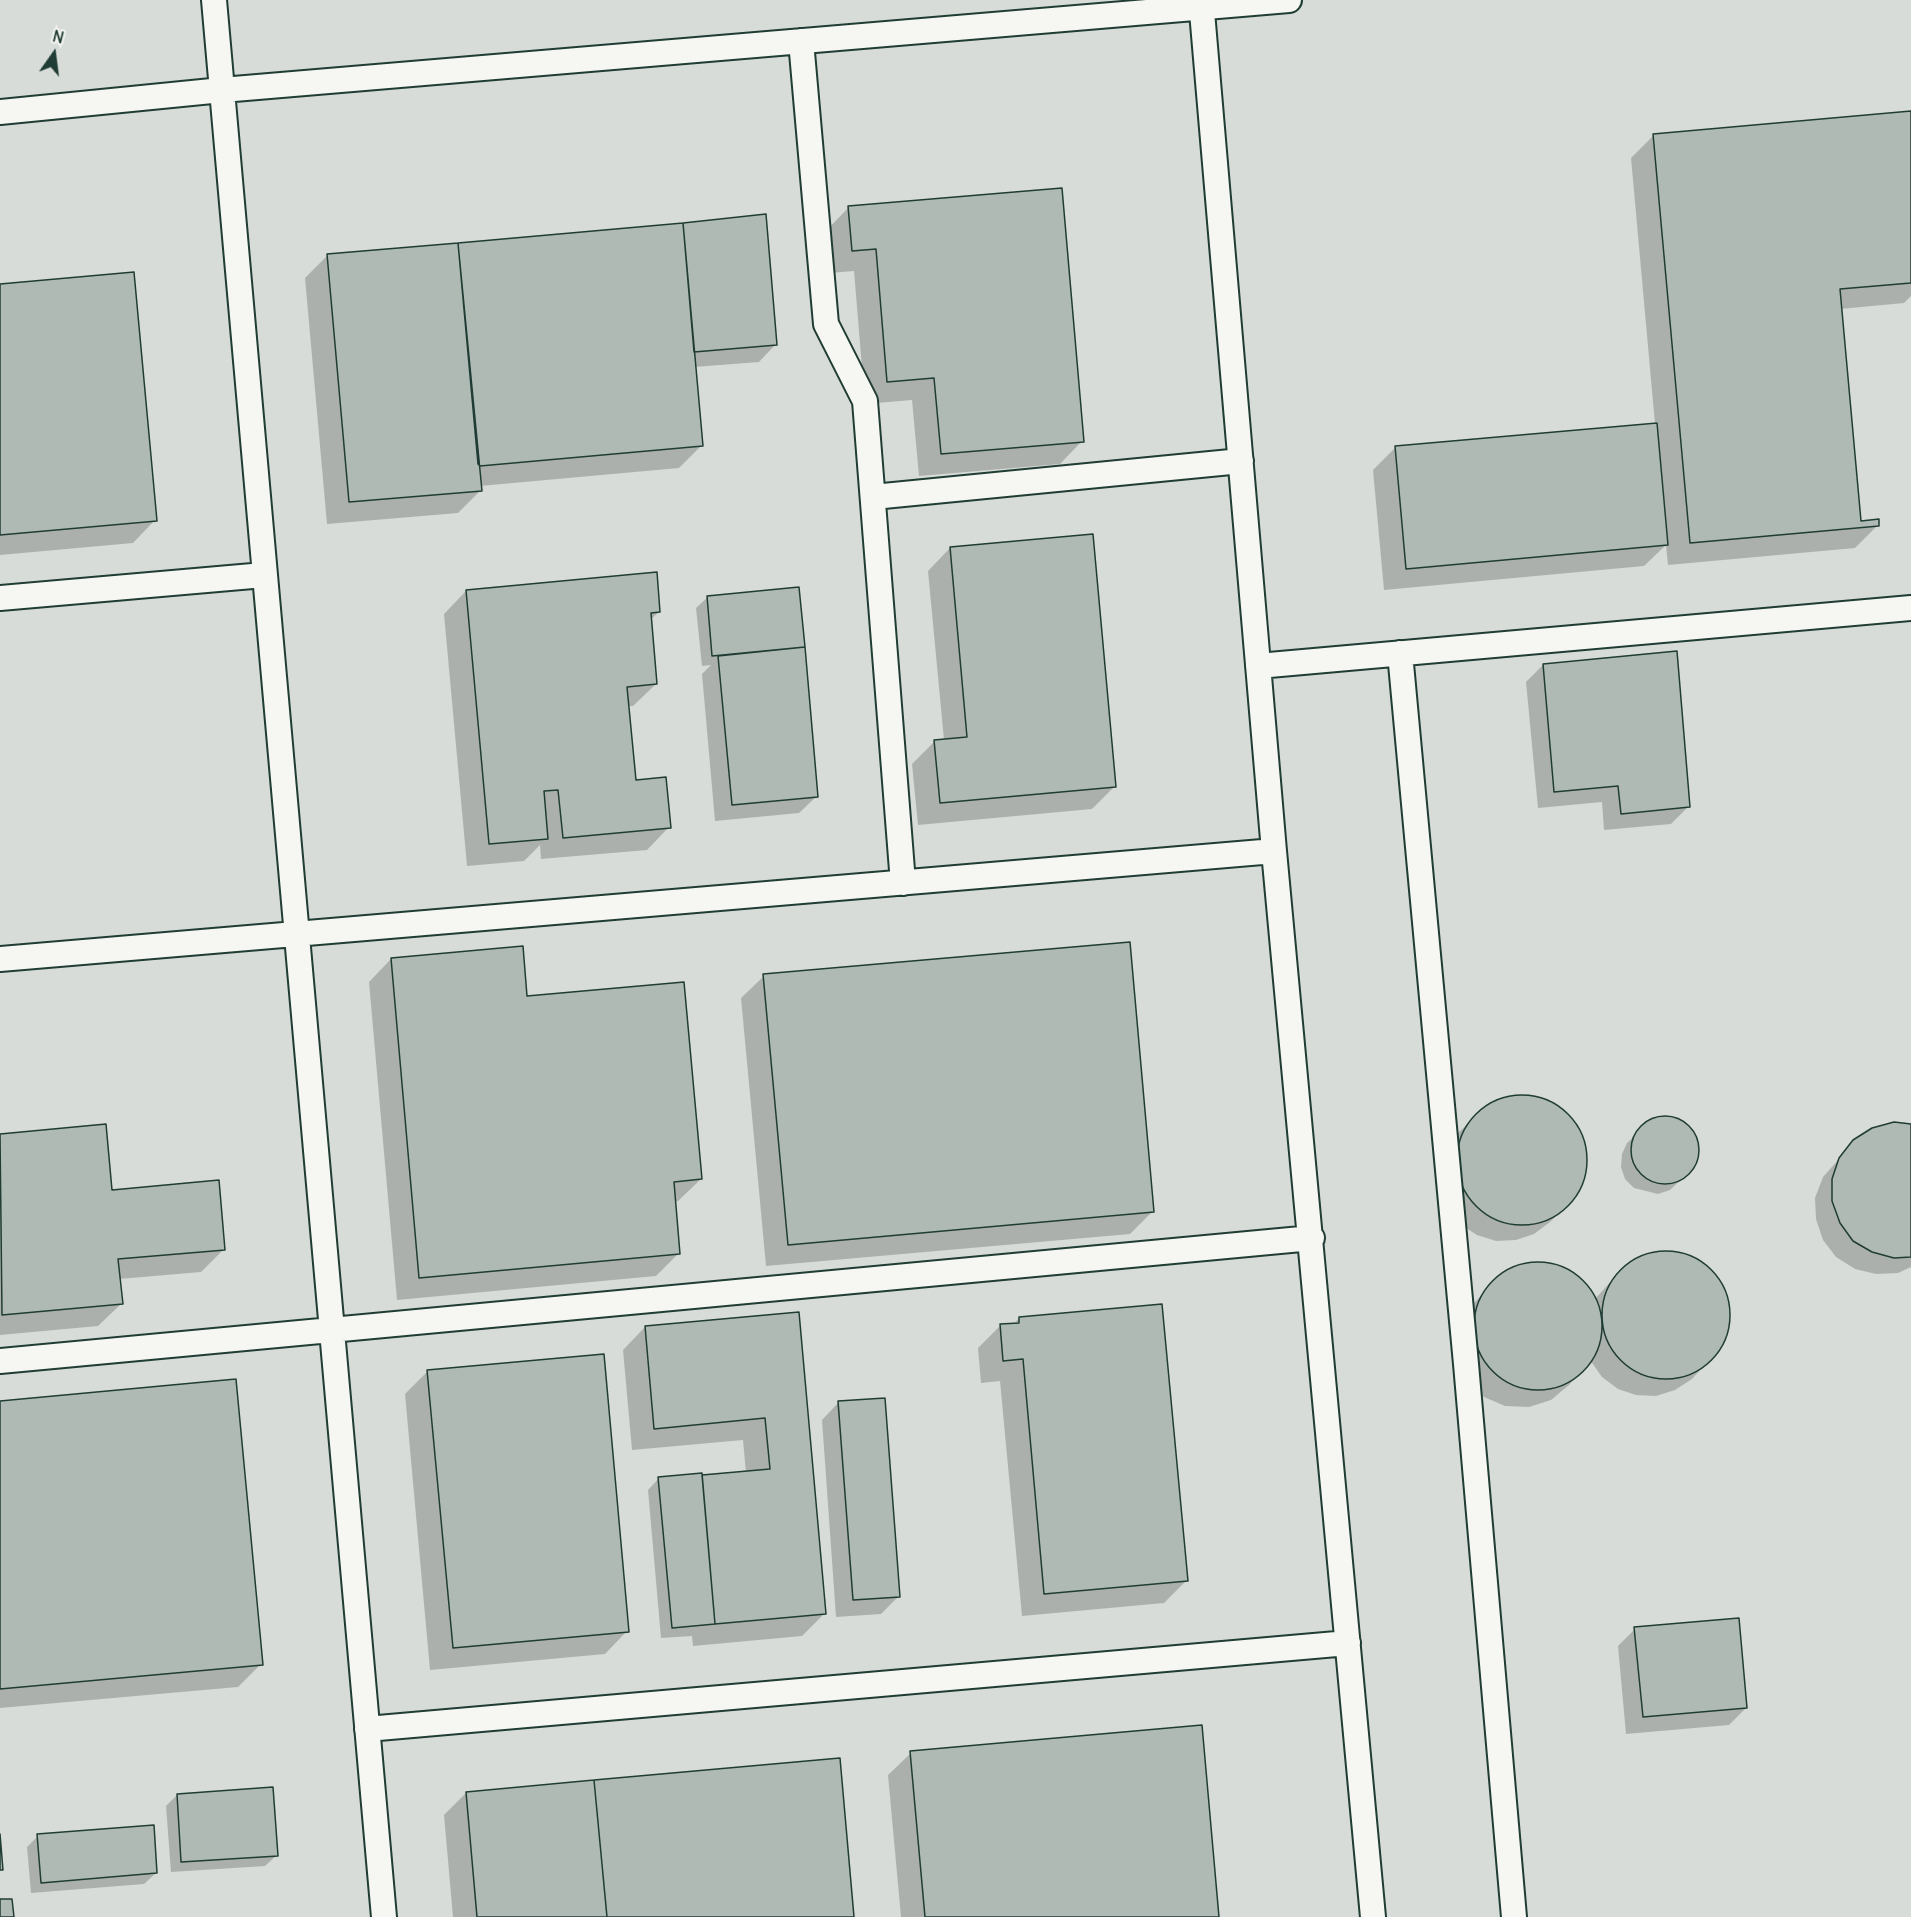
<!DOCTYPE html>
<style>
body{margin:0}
#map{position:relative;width:1911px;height:1917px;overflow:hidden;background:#e9ebe7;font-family:Delius,sans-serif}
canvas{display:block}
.north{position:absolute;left:24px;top:24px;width:60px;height:60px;-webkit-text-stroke:4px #f6f6f2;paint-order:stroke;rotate:14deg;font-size:16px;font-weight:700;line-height:24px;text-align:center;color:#1f3d34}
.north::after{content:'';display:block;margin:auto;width:21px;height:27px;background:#1f3d34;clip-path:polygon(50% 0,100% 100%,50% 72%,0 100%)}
</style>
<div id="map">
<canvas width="1911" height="1917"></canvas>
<div class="north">N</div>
</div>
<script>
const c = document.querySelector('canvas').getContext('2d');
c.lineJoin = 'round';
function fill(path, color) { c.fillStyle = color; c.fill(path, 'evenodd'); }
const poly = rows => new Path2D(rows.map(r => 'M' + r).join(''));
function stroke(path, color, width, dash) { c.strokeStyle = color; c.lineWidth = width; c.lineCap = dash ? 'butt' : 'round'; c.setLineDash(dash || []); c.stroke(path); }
fill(poly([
 [0,0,1911,0,1911,1917,0,1917]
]), '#d8dcd8');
fill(poly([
 [1911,112,1911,296,1904,303,1840,309,1860,523,1878,525,1855,548,1668,565,1666,545,1644,566,1384,590,1373,470,1396,447,1655,424,1631,158,1653,136],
 [849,207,1082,441,1060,464,919,476,912,400,865,404,854,271,830,273,827,230],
 [683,224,776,344,759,362,694,367,701,446,679,468,480,486,481,490,458,513,327,524,305,278,327,256],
 [0,286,155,520,133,543,0,555],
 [950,548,1115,786,1092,809,918,825,912,764,935,741,944,740,928,571],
 [466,591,659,612,650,620,656,684,633,706,628,706,634,781,669,827,647,850,541,859,540,845,524,861,467,866,444,614],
 [708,597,803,647,801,649,817,796,799,813,715,821,702,674,711,665,702,666,696,608],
 [1543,665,1688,807,1671,824,1604,830,1602,802,1538,808,1526,682],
 [391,959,526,998,701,1179,678,1201,674,1202,678,1254,656,1276,397,1300,369,982],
 [764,976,1153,1211,1130,1234,766,1266,741,998],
 [1511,1097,1531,1097,1550,1103,1566,1114,1578,1130,1585,1148,1585,1168,1579,1187,1568,1204,1550,1222,1534,1234,1516,1240,1496,1241,1477,1235,1460,1224,1447,1150,1458,1133,1476,1116,1492,1104],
 [1661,1118,1673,1118,1685,1124,1693,1133,1698,1145,1697,1158,1692,1169,1670,1190,1658,1194,1634,1188,1625,1179,1621,1167,1622,1154,1627,1143,1649,1122],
 [1911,1125,1911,1267,1898,1273,1876,1274,1855,1269,1836,1257,1823,1240,1816,1219,1815,1198,1823,1177,1854,1142],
 [105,1126,111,1191,224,1249,201,1272,119,1279,121,1304,98,1326,0,1335,0,1135],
 [1658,1253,1678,1253,1696,1259,1712,1272,1723,1287,1729,1307,1729,1327,1722,1346,1692,1379,1675,1390,1656,1396,1636,1395,1618,1389,1602,1377,1590,1360,1569,1385,1551,1400,1529,1407,1505,1406,1484,1397,1467,1380,1464,1314,1497,1278,1518,1266,1541,1263,1563,1269,1582,1282,1595,1299,1622,1269,1639,1258],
 [798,1314,825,1613,802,1636,693,1646,692,1636,661,1638,648,1490,659,1478,701,1479,746,1473,743,1440,632,1450,623,1350,645,1327],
 [1019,1318,1186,1581,1164,1603,1022,1616,1000,1381,981,1383,978,1348,1000,1326,1013,1325],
 [428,1371,627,1631,605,1654,430,1670,405,1394],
 [839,1402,898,1597,881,1614,836,1617,822,1420],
 [0,1403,261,1664,238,1687,0,1708],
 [1635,1629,1746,1708,1729,1725,1626,1734,1618,1646],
 [911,1753,1218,1917,901,1917,888,1775],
 [466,1793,853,1917,453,1917,444,1815],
 [177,1795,277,1855,265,1866,171,1872,166,1806],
 [38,1836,156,1873,144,1884,31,1893,27,1847]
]), '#0003');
const building = poly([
 [1911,111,1911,283,1840,289,1861,521,1879,519,1879,526,1690,543,1653,134,1911,111],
 [1062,188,1084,442,941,454,934,378,887,382,876,249,852,251,848,206,1062,188],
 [766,214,777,345,694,352,683,223,766,214],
 [683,223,703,446,480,466,478,464,458,243,683,223],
 [458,243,482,491,349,502,327,254,458,243],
 [134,272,157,521,0,535,0,284,134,272],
 [1657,423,1668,545,1406,569,1395,446,1657,423],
 [1093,534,1116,787,940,803,934,740,967,737,950,547,1093,534],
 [657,572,660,612,651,613,657,684,627,687,636,780,666,777,671,828,563,838,558,790,544,791,548,839,489,844,466,590,657,572],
 [799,587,805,647,712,656,707,596,799,587],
 [805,647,818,797,732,805,718,656,805,647],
 [1677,651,1690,807,1621,814,1618,786,1554,792,1543,664,1677,651],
 [1130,942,1154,1212,788,1245,763,974,1130,942],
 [523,946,527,996,684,982,702,1179,674,1182,680,1254,419,1278,391,958,523,946],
 '1457 1160a65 65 0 1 1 130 0a65 65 0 1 1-130 0Z',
 '1631 1150a34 34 0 1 1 68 0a34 34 0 1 1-68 0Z',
 [1894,1122,1911,1124,1911,1257,1894,1258,1872,1252,1853,1241,1840,1223,1832,1201,1832,1179,1839,1158,1853,1140,1872,1128,1894,1122],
 [106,1124,112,1190,219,1180,225,1250,118,1259,123,1304,2,1315,0,1134,106,1124],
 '1602 1315a64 64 0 1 1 128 0a64 64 0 1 1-128 0Z',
 '1474 1326a64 64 0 1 1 128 0a64 64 0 1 1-128 0Z',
 [1162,1304,1188,1581,1044,1594,1023,1359,1003,1361,1000,1324,1019,1323,1019,1317,1162,1304],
 [799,1312,826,1614,715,1624,702,1475,770,1469,765,1418,654,1429,645,1326,799,1312],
 [604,1354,629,1632,453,1648,427,1370,604,1354],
 [236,1379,263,1665,0,1689,0,1401,236,1379],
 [885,1398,900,1597,853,1600,838,1401,885,1398],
 [702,1473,715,1624,672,1628,658,1477,702,1473],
 [1739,1618,1747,1708,1643,1717,1634,1627,1739,1618],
 [1202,1725,1219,1917,925,1917,910,1751,1202,1725],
 [840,1758,854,1917,607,1917,594,1780,840,1758],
 [594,1780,607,1917,477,1917,466,1792,594,1780],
 [273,1787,278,1856,181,1862,177,1794,273,1787],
 [154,1825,157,1873,41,1883,37,1834,154,1825],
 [0,1834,3,1870,0,1870,0,1834],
 [0,1899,12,1899,14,1917,0,1917,0,1899]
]);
fill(building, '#b0bab5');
stroke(building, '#1f3d34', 1.5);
const service = poly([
 [214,0,384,1917],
 [1201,0,1274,851,1373,1917],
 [801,41,826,324,865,401,903,883],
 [0,112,222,90,1289,0],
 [873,497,1241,461],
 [0,598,264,575],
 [1400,653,1466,1364,1514,1917],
 [1258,666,1911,608],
 [0,959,1274,851],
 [0,1361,1312,1238],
 [367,1729,1348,1643]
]);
stroke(service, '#1f3d34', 28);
stroke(service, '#f6f6f2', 24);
</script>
